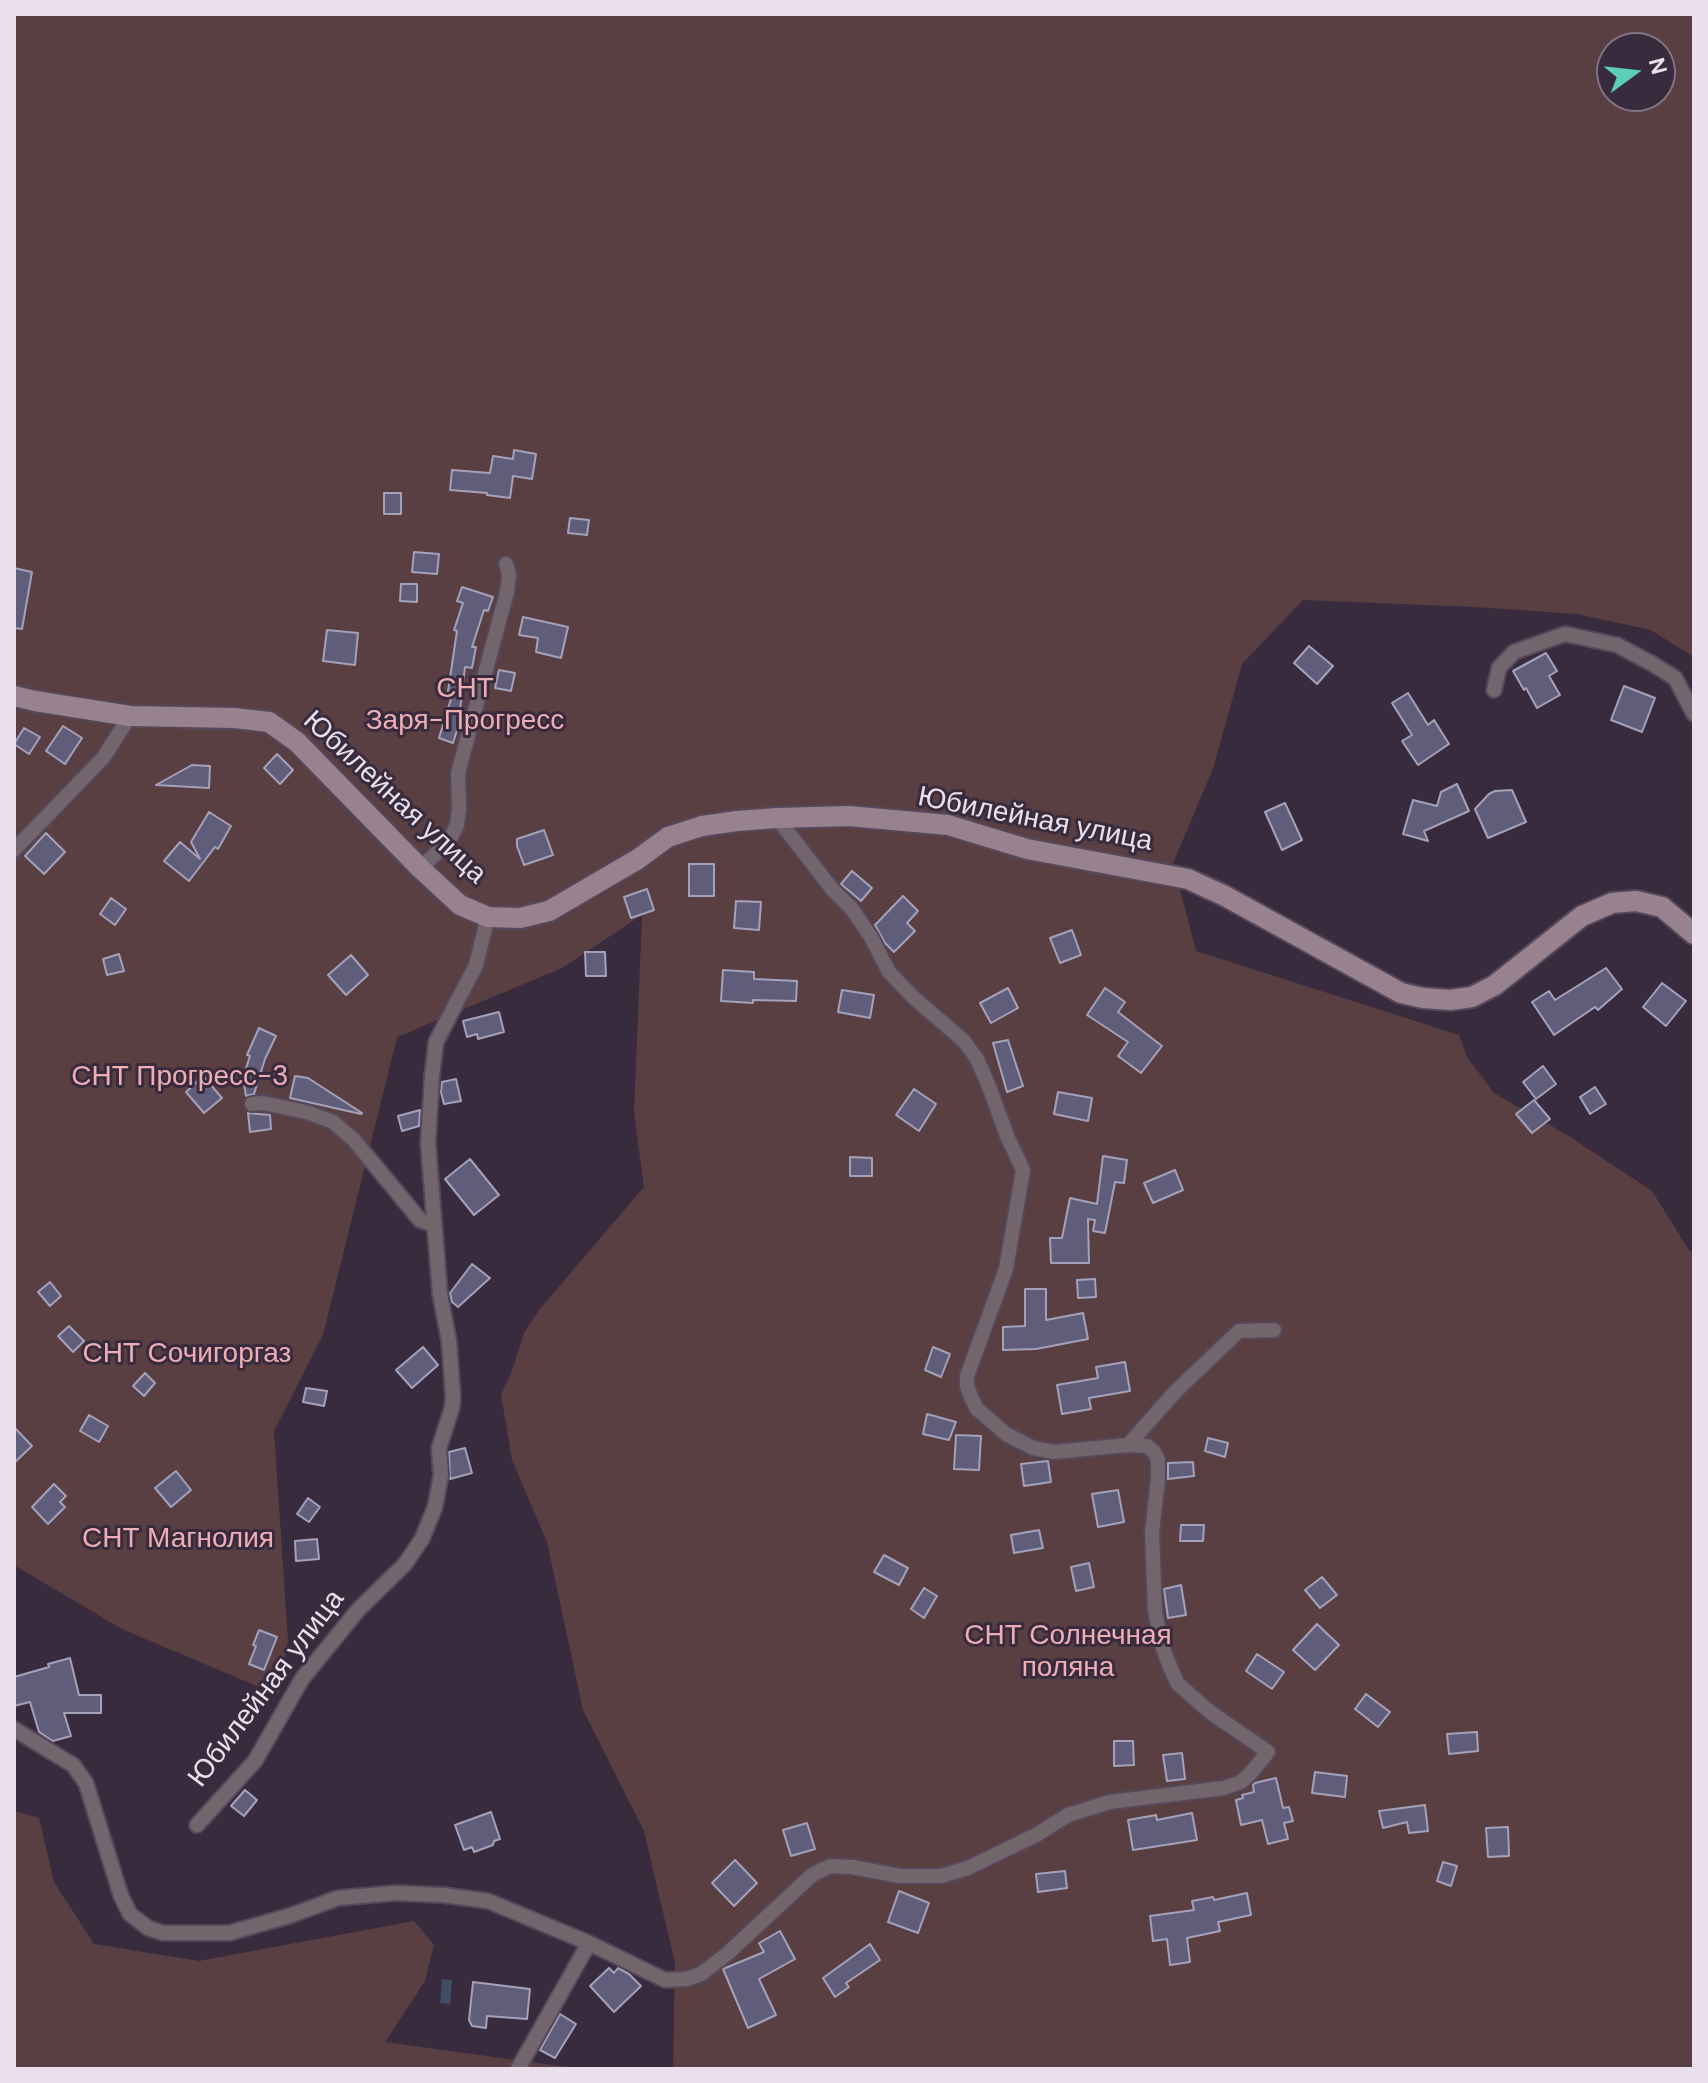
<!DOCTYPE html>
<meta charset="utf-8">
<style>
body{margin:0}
#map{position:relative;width:1708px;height:2083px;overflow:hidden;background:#392b3e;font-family:"DM Sans",sans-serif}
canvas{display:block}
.frame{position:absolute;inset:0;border:16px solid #e9e0ec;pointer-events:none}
.north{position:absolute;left:1596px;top:32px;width:80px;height:80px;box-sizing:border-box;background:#392b3e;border:2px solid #7f7384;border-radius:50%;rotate:75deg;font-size:22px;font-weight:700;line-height:32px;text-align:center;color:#e9e0ec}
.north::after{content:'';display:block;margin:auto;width:28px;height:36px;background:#5cceba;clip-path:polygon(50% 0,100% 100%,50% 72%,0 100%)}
</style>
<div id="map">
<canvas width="1708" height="2083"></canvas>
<div class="frame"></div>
<div class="north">N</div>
</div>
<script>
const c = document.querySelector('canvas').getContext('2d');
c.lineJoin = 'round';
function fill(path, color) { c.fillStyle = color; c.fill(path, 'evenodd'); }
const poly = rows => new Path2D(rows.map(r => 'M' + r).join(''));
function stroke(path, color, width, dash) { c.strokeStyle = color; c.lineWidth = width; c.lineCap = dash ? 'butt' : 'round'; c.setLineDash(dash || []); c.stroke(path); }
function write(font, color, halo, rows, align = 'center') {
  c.font = font + ' "DM Sans",sans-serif'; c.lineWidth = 6; c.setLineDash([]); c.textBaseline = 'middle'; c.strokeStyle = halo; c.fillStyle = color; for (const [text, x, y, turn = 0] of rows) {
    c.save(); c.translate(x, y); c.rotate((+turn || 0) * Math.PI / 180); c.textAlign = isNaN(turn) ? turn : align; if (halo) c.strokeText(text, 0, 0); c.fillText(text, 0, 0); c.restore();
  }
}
fill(poly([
 [14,14,1694,14,1694,657,1651,630,1577,614,1475,607,1303,600,1242,664,1213,769,1173,863,1196,951,1459,1035,1467,1057,1494,1093,1567,1135,1652,1191,1689,1250,1694,1254,1694,2069,673,2069,675,1963,644,1831,583,1710,547,1542,512,1460,501,1394,512,1371,524,1333,539,1310,644,1187,634,1113,642,915,562,968,397,1037,323,1335,274,1431,288,1641,278,1695,122,1629,14,1565],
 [1612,48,1660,48,1660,96,1612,96],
 [14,1811,39,1818,54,1882,94,1944,199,1961,414,1921,434,1945,425,1981,385,2042,581,2069,14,2069]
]), '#5a3f42');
fill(poly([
 [442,1979,452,1980,450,2004,440,2003]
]), '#3f4d66');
const building = poly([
 [514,450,536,454,532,479,513,476,510,498,487,495,487,493,450,490,452,470,490,473,493,456,513,459,514,450],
 [384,493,401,493,401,514,384,514,384,493],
 [570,518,589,520,587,535,568,533,570,518],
 [414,552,439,554,437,574,412,572,414,552],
 [14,568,32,572,22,629,14,628,14,568],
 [401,584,417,584,417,602,400,601,401,584],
 [462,587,493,597,488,611,484,610,472,647,476,647,472,668,465,667,458,727,453,743,439,738,451,699,447,698,457,631,454,630,463,603,457,601,462,587],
 [523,617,568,627,561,658,536,652,538,638,519,635,523,617],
 [327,630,358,633,355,665,323,661,327,630],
 [1309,646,1333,666,1317,684,1294,663,1309,646],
 [1546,653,1557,671,1549,676,1560,695,1537,708,1526,688,1524,690,1513,671,1546,653],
 [499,670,515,673,511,691,495,688,499,670],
 [1624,686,1655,698,1642,732,1611,720,1624,686],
 [1408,693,1428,725,1434,720,1449,744,1418,765,1402,741,1412,735,1392,703,1408,693],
 [63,726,82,738,65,764,46,751,63,726],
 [24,728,40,737,29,754,14,744,24,728],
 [277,754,293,770,280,784,264,768,277,754],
 [192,765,210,766,209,788,156,785,192,765],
 [1457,784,1469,811,1424,831,1428,841,1403,834,1413,800,1437,806,1441,792,1457,784],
 [1512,790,1526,822,1488,838,1475,809,1489,794,1495,791,1512,790],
 [1285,803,1302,840,1282,850,1265,812,1285,803],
 [209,812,231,826,218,849,215,847,189,881,164,861,180,842,200,859,191,842,209,812],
 [544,830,553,855,524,865,517,846,517,839,544,830],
 [46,833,65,852,44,874,25,856,46,833],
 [689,864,714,864,714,896,689,896,689,864],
 [852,871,872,888,861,901,841,884,852,871],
 [647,889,654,910,631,918,624,897,647,889],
 [903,896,918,911,907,923,915,931,894,952,885,943,875,925,903,896],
 [111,898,126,909,115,925,100,914,111,898],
 [736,901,761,902,759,930,734,928,736,901],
 [1072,930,1081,955,1060,963,1050,938,1072,930],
 [585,952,605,952,606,976,586,976,585,952],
 [119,954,124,971,107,975,103,959,119,954],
 [351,955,368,975,346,995,328,975,351,955],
 [1606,968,1622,989,1598,1010,1595,1007,1554,1035,1532,1002,1549,991,1555,1000,1606,968],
 [723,970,754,972,754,979,797,981,796,1001,753,1000,753,1003,721,1001,723,970],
 [1662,983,1686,1001,1666,1026,1643,1007,1662,983],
 [1008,988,1018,1008,991,1023,980,1003,1008,988],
 [1105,988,1125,1002,1118,1012,1162,1046,1141,1073,1118,1056,1128,1042,1087,1015,1105,988],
 [842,990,874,995,870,1018,838,1012,842,990],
 [499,1012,504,1032,478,1039,477,1034,467,1037,463,1021,499,1012],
 [259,1028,276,1036,265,1059,254,1094,246,1096,243,1078,250,1056,247,1055,259,1028],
 [1008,1040,1023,1086,1007,1092,993,1043,1008,1040],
 [1543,1066,1556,1084,1536,1099,1523,1082,1543,1066],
 [203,1076,222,1098,204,1113,186,1092,203,1076],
 [295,1076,308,1078,362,1113,361,1114,290,1098,295,1076],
 [456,1079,461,1101,444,1104,441,1092,442,1082,456,1079],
 [1595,1087,1606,1104,1590,1114,1580,1097,1595,1087],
 [914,1089,936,1104,919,1131,896,1115,914,1089],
 [1058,1092,1092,1098,1088,1121,1054,1114,1058,1092],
 [1534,1100,1550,1119,1532,1133,1516,1114,1534,1100],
 [420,1110,419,1126,402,1131,398,1116,420,1110],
 [248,1113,270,1115,271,1129,250,1132,248,1113],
 [1103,1156,1127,1160,1124,1183,1115,1182,1105,1233,1093,1231,1095,1220,1088,1219,1089,1263,1051,1263,1050,1238,1062,1238,1070,1198,1097,1204,1103,1156],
 [850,1157,872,1158,872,1176,850,1176,850,1157],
 [470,1159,499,1195,474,1215,445,1179,470,1159],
 [1175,1170,1183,1190,1153,1203,1144,1183,1175,1170],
 [472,1264,490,1278,458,1307,452,1302,450,1293,472,1264],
 [1095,1279,1096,1297,1078,1298,1077,1280,1095,1279],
 [50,1282,61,1296,50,1306,38,1292,50,1282],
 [1025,1289,1046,1289,1046,1320,1083,1313,1088,1339,1036,1349,1003,1350,1003,1327,1025,1326,1025,1289],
 [69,1326,84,1341,73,1352,58,1336,69,1326],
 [423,1347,438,1365,412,1388,396,1370,423,1347],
 [933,1347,950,1354,941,1377,925,1370,933,1347],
 [1125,1362,1130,1391,1089,1398,1091,1409,1062,1414,1057,1385,1098,1378,1096,1367,1125,1362],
 [145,1373,155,1383,144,1396,133,1386,145,1373],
 [306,1388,327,1391,324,1406,303,1402,306,1388],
 [927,1414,956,1422,949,1440,923,1434,927,1414],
 [89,1415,108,1426,99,1442,80,1431,89,1415],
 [14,1427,32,1446,14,1463,14,1427],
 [956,1435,981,1436,979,1470,954,1469,956,1435],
 [1208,1438,1228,1443,1225,1457,1205,1451,1208,1438],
 [465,1448,472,1473,450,1479,449,1452,465,1448],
 [1048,1461,1051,1482,1024,1486,1021,1464,1048,1461],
 [1193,1462,1194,1476,1168,1479,1168,1463,1193,1462],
 [176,1471,191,1490,171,1507,155,1488,176,1471],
 [54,1484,66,1496,60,1502,65,1507,48,1524,32,1507,54,1484],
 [1118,1490,1124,1522,1098,1527,1092,1494,1118,1490],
 [308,1498,320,1507,309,1522,297,1514,308,1498],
 [1181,1525,1204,1525,1203,1541,1180,1541,1181,1525],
 [1039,1530,1043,1548,1014,1553,1011,1535,1039,1530],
 [317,1539,319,1559,296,1561,295,1541,317,1539],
 [884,1555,908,1568,899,1585,874,1572,884,1555],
 [1089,1563,1094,1587,1076,1591,1071,1567,1089,1563],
 [1322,1577,1337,1595,1320,1608,1305,1590,1322,1577],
 [1181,1585,1186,1615,1168,1618,1164,1589,1181,1585],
 [924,1588,937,1596,924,1618,911,1609,924,1588],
 [1317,1624,1339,1645,1315,1670,1293,1650,1317,1624],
 [259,1630,277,1637,264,1670,249,1664,256,1646,253,1645,259,1630],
 [1257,1654,1284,1672,1272,1689,1246,1671,1257,1654],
 [70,1658,79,1695,101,1695,101,1713,64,1713,71,1736,53,1741,39,1732,30,1702,14,1706,14,1677,49,1667,48,1664,70,1658],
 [1366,1694,1390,1712,1378,1727,1355,1709,1366,1694],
 [1477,1732,1478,1751,1449,1754,1447,1734,1477,1732],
 [1114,1741,1133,1741,1134,1765,1114,1766,1114,1741],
 [1182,1753,1185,1779,1167,1781,1163,1755,1182,1753],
 [1315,1772,1347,1776,1345,1797,1312,1793,1315,1772],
 [1276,1778,1283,1808,1289,1807,1293,1821,1284,1823,1288,1839,1268,1844,1262,1820,1241,1825,1236,1800,1243,1798,1242,1795,1254,1792,1253,1785,1255,1783,1276,1778],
 [245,1790,257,1800,244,1816,231,1806,245,1790],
 [1425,1805,1428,1831,1409,1833,1407,1822,1383,1828,1379,1811,1425,1805],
 [491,1812,500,1839,494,1841,493,1845,474,1852,472,1847,464,1850,455,1825,491,1812],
 [1192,1813,1197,1840,1133,1850,1128,1820,1156,1815,1157,1820,1192,1813],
 [807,1823,815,1849,791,1856,783,1830,807,1823],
 [1508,1827,1509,1856,1488,1857,1486,1828,1508,1827],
 [735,1860,757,1883,734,1906,712,1883,735,1860],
 [1443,1862,1457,1866,1451,1886,1437,1881,1443,1862],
 [1065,1871,1067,1888,1038,1892,1036,1874,1065,1871],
 [899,1891,929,1903,918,1933,888,1922,899,1891],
 [1247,1893,1251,1915,1218,1922,1220,1931,1187,1938,1190,1962,1170,1965,1167,1939,1153,1941,1150,1916,1194,1910,1192,1901,1213,1897,1214,1900,1247,1893],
 [780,1931,795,1959,759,1979,776,2015,748,2028,723,1969,764,1952,759,1943,780,1931],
 [870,1944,880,1960,846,1983,849,1987,835,1997,823,1978,870,1944],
 [609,1968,614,1973,618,1968,629,1974,641,1986,614,2012,590,1986,609,1968],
 [473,1982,530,1989,527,2019,487,2016,486,2028,472,2026,469,2020,473,1982],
 [560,2014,576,2024,555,2058,540,2050,560,2014]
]);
fill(building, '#605d7a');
stroke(building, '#a4a1bb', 2);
const street = poly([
 [1494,690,1499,668,1514,652,1565,634,1617,645,1651,663,1675,678,1694,714],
 [14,850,103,758,130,716],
 [420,868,448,843,457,825,459,809,458,773,507,592,509,575,506,564],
 [252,1104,263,1103,306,1112,333,1122,354,1140,420,1220,434,1225],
 [1128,1445,1176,1391,1239,1331,1274,1330],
 [14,1729,73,1765,86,1783,121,1896,130,1914,148,1928,163,1933,229,1933,289,1916,338,1898,395,1893,443,1895,488,1901,589,1943,665,1980,686,1979,701,1974,728,1953,812,1875,830,1866,852,1867,900,1876,941,1876,968,1868,1036,1835,1068,1815,1110,1802,1224,1788,1241,1782,1250,1774,1268,1752,1210,1712,1178,1684,1170,1667,1161,1643,1155,1611,1152,1533,1158,1479,1158,1460,1154,1452,1147,1446,1128,1445,1054,1452,1033,1448,1006,1434,977,1409,971,1397,967,1386,967,1376,1006,1269,1023,1170,1007,1136,990,1089,977,1059,964,1041,913,997,889,972,871,937,852,909,832,889,777,818],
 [197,1825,255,1761,302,1679,358,1610,405,1564,422,1539,435,1507,441,1475,439,1448,452,1408,453,1397,449,1341,440,1294,428,1143,432,1076,436,1042,476,965,488,917],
 [518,2069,589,1943]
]);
const secondary = poly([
 [14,696,35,701,130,716,234,718,269,722,297,742,420,868,460,905,488,917,520,918,549,911,638,859,668,837,702,826,737,821,777,818,849,816,948,825,1027,849,1188,879,1225,896,1401,993,1423,998,1450,1000,1472,997,1495,985,1582,916,1612,903,1636,901,1662,907,1694,934]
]);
stroke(street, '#55485a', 18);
stroke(secondary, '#55485a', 24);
stroke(street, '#73656c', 14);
stroke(secondary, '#97828d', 20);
write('28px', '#eeaeb4', '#392b3e', [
 ["СНТ",465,690],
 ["Заря-Прогресс",465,722],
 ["СНТ Прогресс-3",180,1078],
 ["СНТ Сочигоргаз",187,1355],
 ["СНТ Магнолия",178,1540],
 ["СНТ Солнечная",1068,1637],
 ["поляна",1068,1669]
]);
write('28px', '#e9e0ec', '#392b3e', [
 ["Юбилейная улица",394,798,43],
 ["Юбилейная улица",1035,820,11],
 ["Юбилейная улица",267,1689,-53]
]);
</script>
